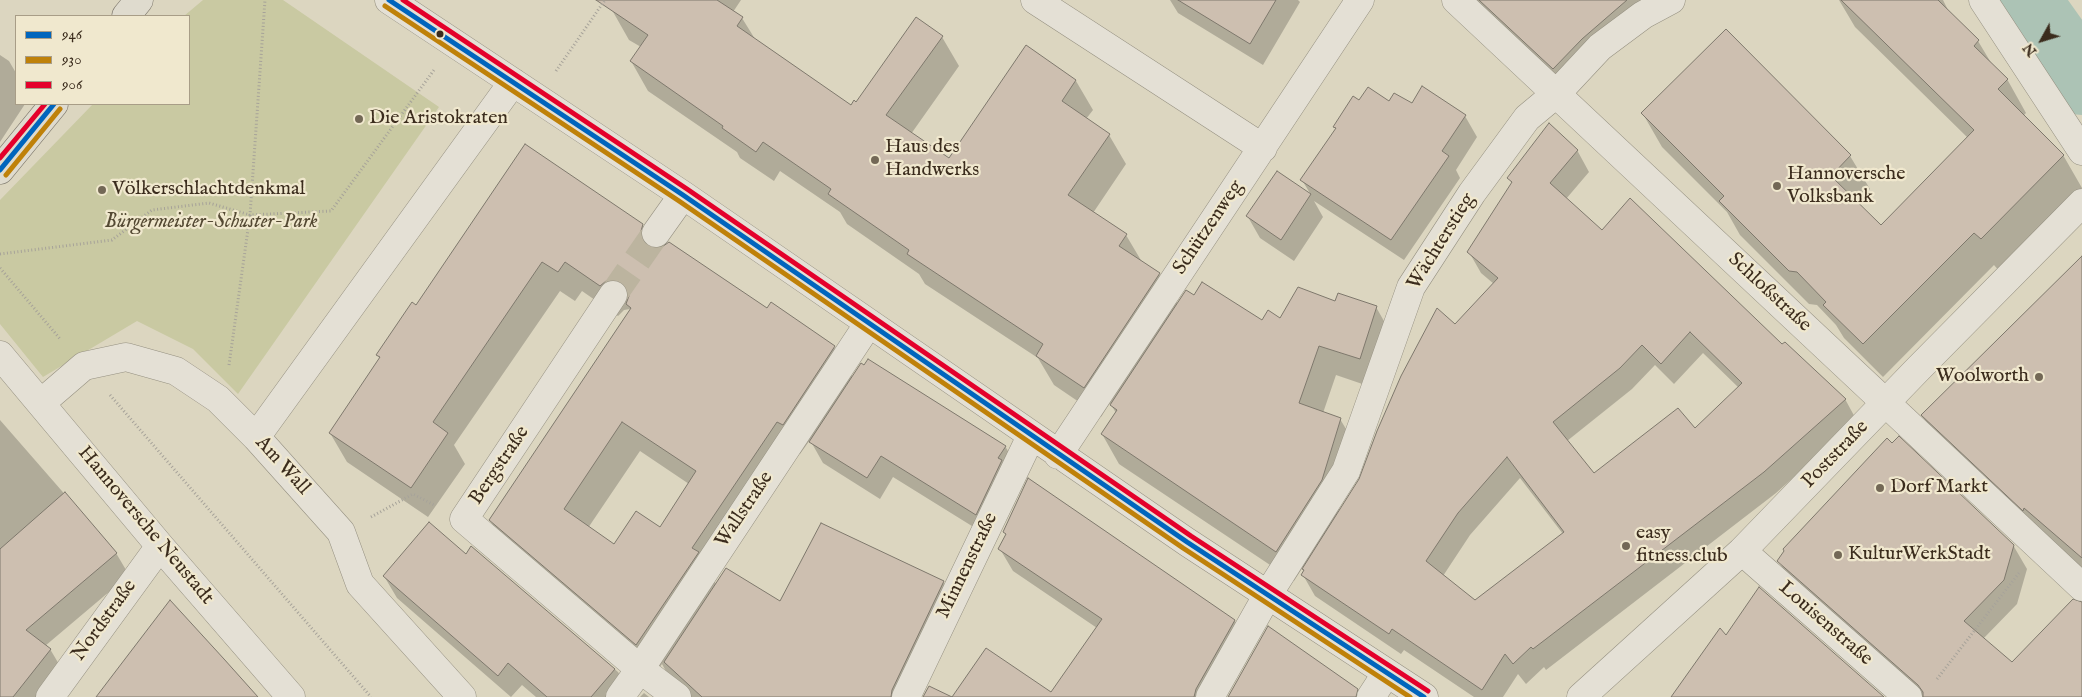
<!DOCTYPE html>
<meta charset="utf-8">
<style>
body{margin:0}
#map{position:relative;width:2082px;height:697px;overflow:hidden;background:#dcd6c0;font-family:"IM FELL English",serif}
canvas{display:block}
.legend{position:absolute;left:15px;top:15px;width:175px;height:90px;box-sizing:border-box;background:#f0e8ce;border:1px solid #a89d87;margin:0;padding:6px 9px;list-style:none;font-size:15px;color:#3b2c1d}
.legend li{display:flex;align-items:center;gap:10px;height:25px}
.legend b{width:25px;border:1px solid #a89d87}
.north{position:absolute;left:2017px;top:15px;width:50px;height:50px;-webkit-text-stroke:4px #f0e8ce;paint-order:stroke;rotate:231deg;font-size:14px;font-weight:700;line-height:20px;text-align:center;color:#3b2c1d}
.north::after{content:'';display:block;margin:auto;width:18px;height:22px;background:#3b2c1d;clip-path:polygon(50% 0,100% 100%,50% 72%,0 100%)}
</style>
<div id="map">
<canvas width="2082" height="697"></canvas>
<ul class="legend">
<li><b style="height:6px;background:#0065bd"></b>946</li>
<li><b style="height:6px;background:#bf8109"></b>930</li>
<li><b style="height:6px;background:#e4002b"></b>906</li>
</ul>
<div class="north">N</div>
</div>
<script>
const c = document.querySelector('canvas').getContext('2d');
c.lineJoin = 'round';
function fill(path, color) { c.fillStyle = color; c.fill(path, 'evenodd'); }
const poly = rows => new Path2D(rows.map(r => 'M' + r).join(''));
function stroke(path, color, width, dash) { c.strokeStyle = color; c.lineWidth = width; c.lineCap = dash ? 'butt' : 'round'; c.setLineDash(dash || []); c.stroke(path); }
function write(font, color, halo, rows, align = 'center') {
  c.font = font + ' "IM FELL English",serif'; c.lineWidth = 4.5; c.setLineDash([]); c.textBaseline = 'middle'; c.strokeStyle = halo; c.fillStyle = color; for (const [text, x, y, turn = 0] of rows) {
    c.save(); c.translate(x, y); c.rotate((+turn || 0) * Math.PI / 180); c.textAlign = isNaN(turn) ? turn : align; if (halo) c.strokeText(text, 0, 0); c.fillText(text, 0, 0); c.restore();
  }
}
fill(poly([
 [203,0,283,0,439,107,238,394,193,349,137,321,43,377,0,324,0,200,93,104,189,104,189,16,184,16]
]), '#c9c9a2');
fill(poly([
 [619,0,741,0,733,12,742,18,755,39,851,107,942,37,959,66,911,134,949,160,1076,81,1093,110,1086,119,1109,135,1126,164,1093,213,1126,235,1142,262,1159,274,1178,305,1194,296,1263,321,1281,320,1336,303,1376,307,1393,337,1377,389,1336,375,1323,413,1340,419,1358,449,1337,515,1455,326,1494,284,1481,273,1469,252,1512,184,1509,178,1577,150,1589,172,1566,199,1603,232,1782,346,1845,399,1857,421,1776,493,1546,670,1544,667,1526,684,1518,674,1503,697,1474,697,1404,650,1401,654,1315,596,1303,575,1305,571,1303,567,1294,581,1119,464,1102,434,1116,413,1110,403,1101,417,1054,385,1038,358,925,284,919,274,847,224,840,212,780,171,774,181,740,158,737,152,648,91,631,61,641,47,629,40,612,10],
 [1703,353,1739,388,1695,430,1594,475,1567,441,1632,389,1655,365,1674,384],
 [1520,478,1563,534,1475,602,1443,576,1470,535],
 [1170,0,1298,0,1300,2,1263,65,1178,13],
 [1463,0,1684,0,1566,90],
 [1839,0,1943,0,1950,14,1978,41,1993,66,2007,79,2026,113,2023,116,2063,155,2082,188,2000,272,1994,265,1883,377,1844,338,1836,325,1817,305,1809,304,1740,235,1727,212,1662,147,1643,114,1850,156,1870,189,1856,203,1881,227,1968,138,1855,27],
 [0,55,9,61,16,73,16,104,25,104,0,142],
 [1360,101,1412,105,1465,116,1477,137,1456,170,1460,178,1404,260,1314,201,1323,217,1294,261,1260,238,1248,217,1277,173,1311,195,1302,180,1337,130,1335,127],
 [642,225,656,249,834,347,853,378,1005,446,1018,468,988,536,893,477,880,499,823,463,810,440,800,454,795,451,711,575,716,584,781,603,943,582,956,604,912,697,688,697,675,688,662,664,654,675,508,550,490,520,631,311,630,309,624,310,618,316,582,291,575,301,560,291,454,445,465,464,428,517,347,462,330,433,380,359,377,355,416,306],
 [625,289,629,293,629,300],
 [640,451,689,484,661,529,614,546,588,528],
 [2082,258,2082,569,1936,438,1922,415],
 [0,420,116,553,129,575,45,646,50,649,63,671,42,697,0,697],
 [1029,480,1235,621,1247,643,1217,697,953,697,1051,694,1097,628,1013,571,1000,549,1006,535,1004,532],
 [2013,545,2027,569,2017,604,1983,639,2012,663,2082,603,2082,697,1920,697,1792,585,1779,561],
 [472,548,618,672,631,695,629,697,536,697,522,685,511,697,397,598,384,576,466,556],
 [644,693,649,697,640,697]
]), '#0003');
stroke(poly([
 [2025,0,2082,80]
]), '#acc3b5', 70);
const building = poly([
 [596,0,717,0,743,17,737,26,851,105,854,100,856,102,916,17,943,36,886,115,949,158,1026,45,1076,80,1062,101,1110,134,1068,195,1127,234,1119,246,1160,273,1084,388,1036,356,1043,344,907,254,909,250,828,194,831,189,763,142,756,152,722,128,723,126,630,61,648,35,596,0],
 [1178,0,1276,0,1250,44,1178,0],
 [1479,0,1627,0,1582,39,1553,69,1479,0],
 [1841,0,1938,0,1979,40,1974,46,2008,79,1998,89,2064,155,1981,239,1974,233,1863,344,1823,305,1826,302,1797,272,1789,271,1719,201,1724,196,1641,113,1726,29,1851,155,1831,176,1881,225,1974,130,1841,0],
 [1422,86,1466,115,1442,151,1449,156,1391,240,1300,180,1336,128,1333,127,1353,96,1359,100,1368,87,1389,101,1394,93,1412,103,1422,86],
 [1549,123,1578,150,1550,183,1602,230,1630,198,1782,344,1785,342,1846,399,1764,472,1533,649,1531,647,1513,664,1505,654,1482,690,1392,629,1389,634,1301,575,1304,570,1302,569,1359,479,1377,431,1401,376,1437,308,1455,324,1498,278,1467,252,1512,182,1507,178,1549,123],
 [1690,332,1742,383,1695,428,1678,408,1594,473,1553,422,1620,368,1642,345,1661,364,1690,332],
 [1507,457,1564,532,1475,600,1426,561,1458,513,1507,457],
 [525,144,643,224,641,231,642,239,647,246,654,248,662,247,669,242,767,308,771,302,835,346,783,425,777,422,692,548,699,552,636,645,489,520,631,308,626,304,629,296,627,289,622,282,614,279,606,281,600,286,565,262,558,272,542,262,433,422,448,433,411,488,329,433,380,357,376,355,412,302,416,305,525,144],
 [622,422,696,471,660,527,636,511,614,544,564,509,622,422],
 [1277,171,1311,194,1281,240,1246,216,1277,171],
 [2082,256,2082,558,2024,508,2023,511,1921,415,2082,256],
 [1202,282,1262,320,1268,310,1280,318,1298,287,1335,301,1338,293,1377,306,1360,359,1319,346,1299,403,1341,418,1322,480,1276,552,1101,434,1117,410,1110,405,1186,290,1194,295,1202,282],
 [868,359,1006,446,998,458,1002,460,976,515,881,456,867,478,809,442,861,363,864,365,868,359],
 [1899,436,2014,545,2004,580,1964,621,2012,662,2073,599,2082,602,2082,697,1923,697,1923,692,1918,685,1777,561,1784,551,1783,549,1887,438,1892,443,1899,436],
 [1028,478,1235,620,1196,689,1194,697,923,697,929,686,952,697,986,648,1051,692,1102,619,998,549,1006,534,1003,532,1028,478],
 [65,492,117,553,26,630,51,649,13,697,0,697,0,549,65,492],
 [429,522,466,554,471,546,615,669,591,697,547,697,508,663,498,676,383,576,429,522],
 [821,523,944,581,892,690,891,697,702,697,664,662,726,568,780,601,821,523],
 [1759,587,1884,697,1671,697,1720,628,1726,635,1759,587],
 [170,600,224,659,258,697,96,697,170,600],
 [1268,626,1358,689,1356,697,1228,697,1268,626]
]);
fill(building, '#cdbfb0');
stroke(building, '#7e786c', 1);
stroke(poly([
 [613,295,656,233]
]), '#bcb49f', 28, [28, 14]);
const minor = poly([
 [389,0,683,195,1187,542,1424,697],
 [1035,0,1263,148],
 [1456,0,2082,587],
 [1983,0,2082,151],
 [656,233,683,195],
 [613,295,464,519,640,669,677,697],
 [0,355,160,546,291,697],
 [41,403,84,366,126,357,176,371,218,399,256,437,341,532,360,584,462,697],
 [256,437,513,82],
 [1058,455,1360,0],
 [1742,551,1908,697],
 [50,697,160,546],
 [620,697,640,669,869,323],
 [906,697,1031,436],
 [1210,697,1267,596,1346,471,1411,287,1472,193,1527,118,1557,93,1600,47,1643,15,1671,0],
 [1371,697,1386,674],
 [1581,697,1742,551,1918,369,2082,203]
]);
const major = poly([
 [126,16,139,0],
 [0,170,54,104]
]);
stroke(minor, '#959081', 29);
stroke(major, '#7e786c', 29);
stroke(poly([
 [556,71,605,0],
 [0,254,112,240,152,210,209,203,250,215,265,0],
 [0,268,61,340],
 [229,365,250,215,331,211,434,70],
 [110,395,371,697],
 [371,517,413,494,434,505],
 [1937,679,2019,573]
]), '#a6a299', 3, [1, 2.5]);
stroke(minor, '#e4e0d5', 28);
stroke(major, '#dfdbce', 28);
stroke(poly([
 [389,0,683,195,1187,542,1424,697],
 [0,170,54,104]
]), '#0065bd', 5);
stroke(poly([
 [385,6,679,201,1183,548,1410,697],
 [6,175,60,109]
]), '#bf8109', 5);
stroke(poly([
 [403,0,687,189,1191,536,1428,691],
 [0,158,45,104]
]), '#e4002b', 5);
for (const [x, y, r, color] of [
 [440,34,4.5,"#3b2c1d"],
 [359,119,5,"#736856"],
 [875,160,5,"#736856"],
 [1777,186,5,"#736856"],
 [102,190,5,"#736856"],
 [2039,377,5,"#736856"],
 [1880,488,5,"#736856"],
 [1626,546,5,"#736856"],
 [1838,555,5,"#736856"]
]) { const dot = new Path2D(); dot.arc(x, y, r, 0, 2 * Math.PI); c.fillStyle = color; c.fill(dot); stroke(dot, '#f0e8ce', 2); }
write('20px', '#3b2c1d', '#f0e8ce', [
 ["Die Aristokraten",369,119],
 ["Haus des",885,148],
 ["Handwerks",885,171],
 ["Hannoversche",1787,175],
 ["Volksbank",1787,198],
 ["Völkerschlachtdenkmal",112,190],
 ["Woolworth",2029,377,"right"],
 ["Dorf Markt",1890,488],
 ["easy",1636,534],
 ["fitness.club",1636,557],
 ["KulturWerkStadt",1848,555]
], 'left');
write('italic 20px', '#544933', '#f0e8ce', [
 ["Bürgermeister-Schuster-Park",211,223]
]);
write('20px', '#3b2c1d', '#f0e8ce', [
 ["Schützenweg",1209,228,-56],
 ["Wächterstieg",1442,242,-58],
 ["Schloßstraße",1769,293,43],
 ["Poststraße",1836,455,-46],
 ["Am Wall",282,466,48],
 ["Bergstraße",500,466,-56],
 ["Wallstraße",745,510,-56],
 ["Hannoversche Neustadt",145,526,50],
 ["Minnenstraße",968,566,-64],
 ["Nordstraße",105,621,-54],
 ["Louisenstraße",1825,624,41]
]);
</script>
